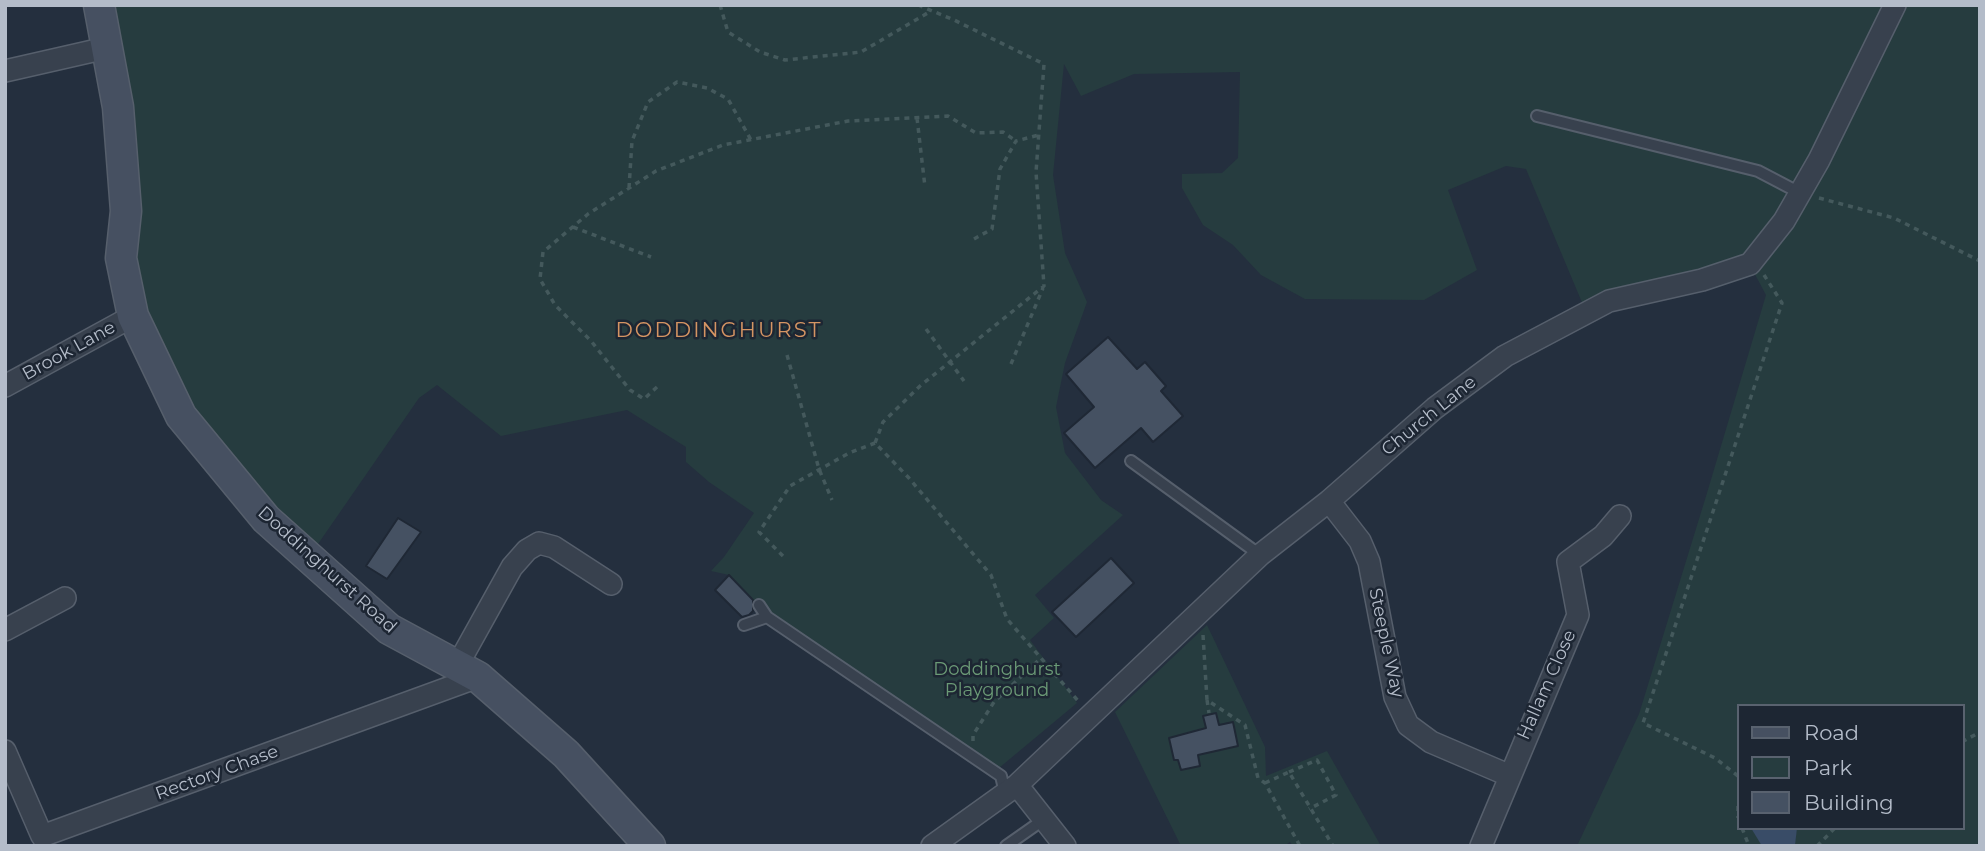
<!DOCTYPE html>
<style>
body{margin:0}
#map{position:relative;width:1985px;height:851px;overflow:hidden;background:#242f3e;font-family:Montserrat,sans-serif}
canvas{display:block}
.frame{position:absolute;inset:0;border:7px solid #b4bcc9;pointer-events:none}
.legend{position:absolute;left:1737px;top:704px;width:228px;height:126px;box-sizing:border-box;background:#1d2633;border:2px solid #59626f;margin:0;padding:9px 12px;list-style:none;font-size:21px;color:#b4bcc9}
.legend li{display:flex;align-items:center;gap:14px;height:35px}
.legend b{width:35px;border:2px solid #59626f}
</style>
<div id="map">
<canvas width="1985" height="851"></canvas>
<div class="frame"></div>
<ul class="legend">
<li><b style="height:9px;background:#465061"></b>Road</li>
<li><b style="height:19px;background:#263c3f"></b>Park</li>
<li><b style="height:19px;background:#455162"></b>Building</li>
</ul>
</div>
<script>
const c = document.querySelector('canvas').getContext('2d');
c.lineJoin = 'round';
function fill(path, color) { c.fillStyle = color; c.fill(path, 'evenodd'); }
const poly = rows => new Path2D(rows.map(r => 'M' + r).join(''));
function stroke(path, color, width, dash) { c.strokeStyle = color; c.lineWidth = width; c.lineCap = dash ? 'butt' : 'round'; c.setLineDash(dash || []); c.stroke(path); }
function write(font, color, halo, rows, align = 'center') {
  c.font = font + ' Montserrat,sans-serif'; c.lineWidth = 5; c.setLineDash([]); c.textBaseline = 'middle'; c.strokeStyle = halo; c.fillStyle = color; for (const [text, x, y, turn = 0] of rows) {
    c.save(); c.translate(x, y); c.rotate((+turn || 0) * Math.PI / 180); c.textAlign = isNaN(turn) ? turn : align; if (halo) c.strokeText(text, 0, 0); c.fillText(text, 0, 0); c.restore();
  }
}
fill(poly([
 [110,5,1980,5,1980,846,1577,846,1639,714,1707,493,1766,295,1750,265,1586,312,1526,169,1506,166,1448,190,1477,270,1424,300,1305,299,1261,275,1233,245,1203,225,1182,188,1182,174,1222,173,1238,158,1240,72,1134,74,1081,96,1064,64,1053,175,1065,253,1087,302,1065,363,1056,407,1065,453,1101,500,1123,515,1035,595,1054,618,1030,640,1077,703,999,768,975,756,767,617,729,575,711,571,724,557,754,513,709,482,686,462,686,447,627,410,501,436,437,385,419,398,309,557,266,519,133,316],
 [1738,706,1962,706,1962,828,1738,828],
 [1207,625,1265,747,1266,776,1327,751,1381,846,1293,846,1290,842,1284,846,1181,846,1115,712]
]), '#263c3f');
fill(poly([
 [1751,828,1797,828,1795,845,1762,846]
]), '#394c67');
const building = poly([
 [1108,337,1137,369,1145,362,1166,386,1161,391,1183,416,1153,442,1141,428,1095,468,1064,433,1094,407,1066,374,1108,337],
 [398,518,421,532,387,579,366,566,398,518],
 [1111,558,1134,583,1076,637,1052,612,1111,558],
 [729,575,753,600,753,611,749,615,742,617,715,590,729,575],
 [1216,713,1219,725,1233,722,1238,746,1198,755,1200,766,1181,770,1178,760,1174,760,1169,738,1206,728,1203,716,1216,713]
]);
fill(building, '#455162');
stroke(building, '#1f2835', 2);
const lane = poly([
 [1537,116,1758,171,1800,193],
 [1131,461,1260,555],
 [759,605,767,617,1001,776,1005,793],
 [744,625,767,617],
 [1006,846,1043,820]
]);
const street = poly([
 [5,71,106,48],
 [5,386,133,316],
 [1329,501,1360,541,1369,562,1395,697,1408,725,1431,742,1508,775],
 [5,630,65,598],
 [457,666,512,567,527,550,539,543,554,547,611,584],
 [5,751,42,836,478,677],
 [1017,785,1065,846],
 [932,846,1017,785,1260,555,1329,501,1435,408,1505,356,1609,301,1702,280,1750,264,1784,221,1819,160,1895,5],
 [1481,846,1578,615,1568,562,1603,536,1620,516]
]);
const secondary = poly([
 [99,5,118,107,126,211,121,258,133,316,181,416,266,519,389,629,478,677,566,754,650,846]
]);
stroke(lane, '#565f6c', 14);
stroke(street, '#565f6c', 24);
stroke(secondary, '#565f6c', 33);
stroke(poly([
 [720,5,728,32,760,52,785,60,861,52,931,11],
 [918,5,954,20,1044,64,1036,172,1044,286,920,386,883,422,875,443,908,477,991,575,1007,619,1079,702],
 [917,118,925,187],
 [629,188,632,141,648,102,677,82,707,88,728,99,751,140],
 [1819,198,1894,218,1980,261],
 [573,227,651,257],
 [974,239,992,229,1000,169,1016,141,1039,135],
 [926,329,964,381],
 [787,355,819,469,832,500],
 [1011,364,1043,288],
 [657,387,644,399,630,390,591,341,555,305,540,279,543,252,588,214,656,171,723,145,848,121,948,116,976,133,1003,132,1016,141],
 [783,556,759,532,790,486,849,453,875,443],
 [1203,635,1207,700,1245,725,1258,778,1265,783,1300,846],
 [1207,700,1209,713],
 [973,741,973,735,994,702,1041,658],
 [1962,742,1980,732],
 [1289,772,1317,760,1336,795,1309,809],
 [1738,776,1715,758,1643,723,1782,303,1764,275],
 [1265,783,1289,772,1333,846],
 [1738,806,1738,818],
 [1742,828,1749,846],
 [1817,846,1835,828]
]), '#44595c', 3.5, [5, 5]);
stroke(lane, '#38414e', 10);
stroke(street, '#38414e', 21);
stroke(secondary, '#465061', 30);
write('18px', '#b4bcc9', '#1d2633', [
 ["Brook Lane",69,351,-29],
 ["Church Lane",1429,416,-39],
 ["Doddinghurst Road",327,570,42],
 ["Steeple Way",1386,643,78],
 ["Hallam Close",1547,685,-66],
 ["Rectory Chase",217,773,-20]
]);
write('18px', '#6b9a76', '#1d2633', [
 ["Doddinghurst",997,670],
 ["Playground",997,691]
]);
c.letterSpacing = '2px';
write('21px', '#d59563', '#1d2633', [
 ["DODDINGHURST",719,331]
]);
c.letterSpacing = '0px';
</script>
